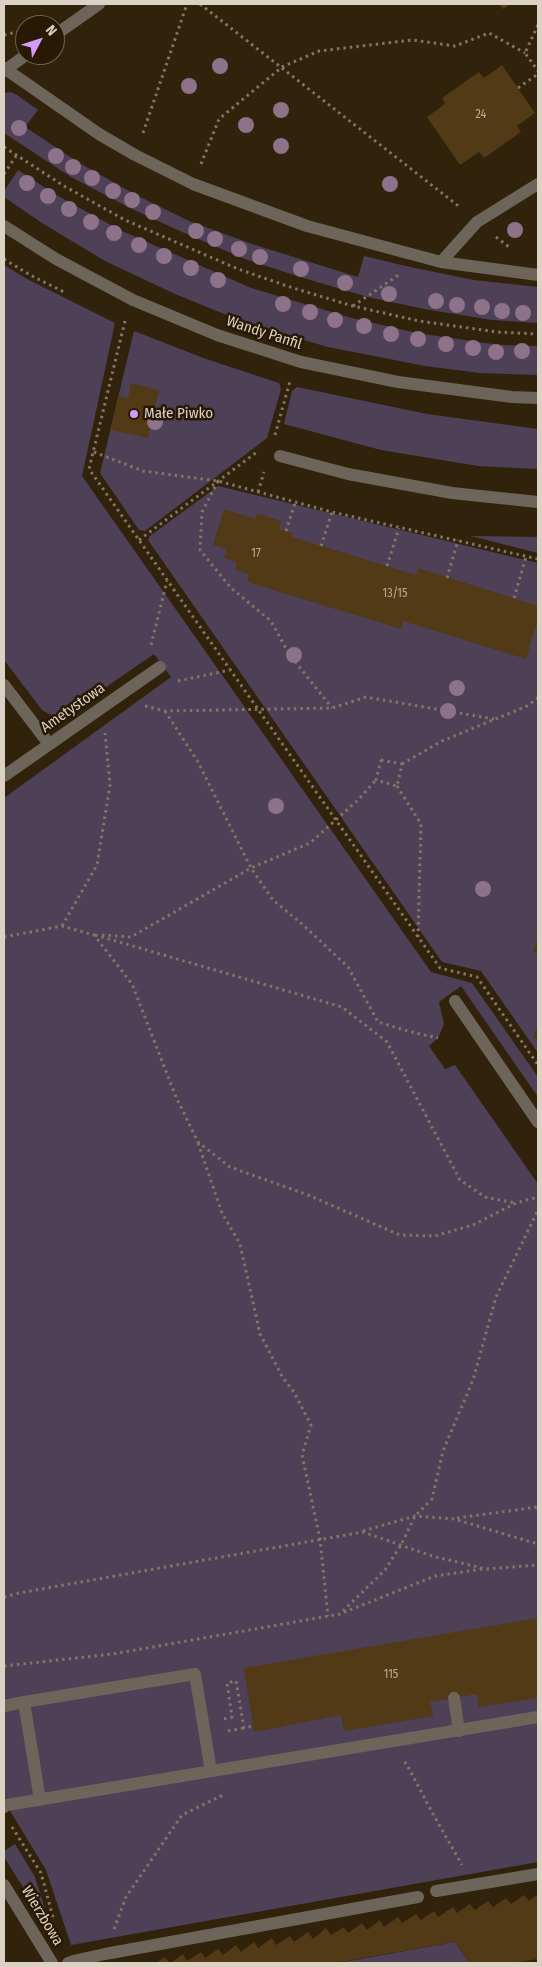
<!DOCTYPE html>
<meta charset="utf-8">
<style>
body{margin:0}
#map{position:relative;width:542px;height:1967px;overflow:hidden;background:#31220c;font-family:"Fira Sans Condensed",sans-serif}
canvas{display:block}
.frame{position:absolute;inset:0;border:5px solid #dcd2c4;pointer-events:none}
.north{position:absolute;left:15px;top:15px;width:50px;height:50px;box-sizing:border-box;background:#271903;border:1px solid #6f6350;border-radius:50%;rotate:50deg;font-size:14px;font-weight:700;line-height:20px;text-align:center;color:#dcd2c4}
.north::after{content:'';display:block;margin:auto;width:18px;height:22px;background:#d59bfa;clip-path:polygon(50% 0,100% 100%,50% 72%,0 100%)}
</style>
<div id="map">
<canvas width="542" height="1967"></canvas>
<div class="frame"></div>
<div class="north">N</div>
</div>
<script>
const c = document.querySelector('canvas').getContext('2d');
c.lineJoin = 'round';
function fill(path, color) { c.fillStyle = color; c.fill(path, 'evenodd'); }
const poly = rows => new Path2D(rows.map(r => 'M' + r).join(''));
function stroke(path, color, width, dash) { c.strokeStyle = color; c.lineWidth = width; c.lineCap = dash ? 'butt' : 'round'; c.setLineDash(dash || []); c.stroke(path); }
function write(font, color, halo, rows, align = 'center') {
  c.font = font + ' "Fira Sans Condensed",sans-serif'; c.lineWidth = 5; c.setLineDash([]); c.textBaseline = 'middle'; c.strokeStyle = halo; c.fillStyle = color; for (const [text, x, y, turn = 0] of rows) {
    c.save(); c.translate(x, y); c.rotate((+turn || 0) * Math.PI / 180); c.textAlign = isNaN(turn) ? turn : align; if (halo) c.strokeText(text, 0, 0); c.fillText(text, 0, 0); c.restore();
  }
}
fill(poly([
 [11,92,17,95,38,110,25,127,81,164,138,196,189,221,252,244,358,277,364,256,410,267,474,280,538,287,538,323,492,320,424,309,368,297,300,277,245,259,182,232,130,208,71,177,4,133,4,93],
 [18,170,58,196,120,230,251,288,352,318,417,333,499,345,538,346,538,375,480,373,425,366,328,347,249,324,175,294,105,261,42,223,4,197,4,191],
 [4,265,27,279,115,323,82,476,431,972,472,983,538,1077,538,1097,461,986,439,1002,444,1024,438,1038,429,1046,445,1069,455,1065,538,1184,538,1862,71,1945,46,1870,4,1801,4,798,171,677,154,654,70,712,59,716,49,714,42,710,4,660],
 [134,331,206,359,279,383,281,389,267,438,145,531,139,530,100,473],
 [297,387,427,414,538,429,538,469,478,466,381,450,284,424,292,391],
 [218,486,538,563,538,1024,534,1037,538,1039,538,1053,481,971,442,962,148,540,150,536],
 [471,536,538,537,538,553,518,548],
 [15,1844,35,1877,50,1925,48,1927,4,1857,4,1851],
 [455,1942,469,1963,338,1963]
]), '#4e4057');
fill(poly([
 [499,4,511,4,503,9],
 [502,65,535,113,517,126,521,132,484,158,479,152,460,165,427,117,445,104,442,98,479,72,484,78],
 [131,383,159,390,148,438,111,430,118,396,128,398],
 [224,509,256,519,257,513,281,521,279,529,293,533,292,537,416,575,418,568,538,606,538,619,526,659,403,621,401,629,247,582,249,574,235,570,237,562,224,558,227,549,213,545],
 [538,937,538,954,533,952],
 [538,1025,538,1039,533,1037],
 [538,1618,538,1698,479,1707,477,1694,430,1702,433,1716,344,1731,341,1715,254,1732,244,1668],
 [538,1894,538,1959,513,1963,469,1963,455,1942,335,1963,170,1963,183,1954,187,1961,201,1952,205,1958,218,1949,223,1955,236,1945,241,1952,254,1942,258,1948,272,1938,276,1945,290,1936,294,1942,308,1932,313,1939,326,1928,331,1935,344,1927,348,1933,362,1923,367,1930,380,1920,384,1927,398,1917,402,1923,416,1914,421,1920,434,1911,438,1917,453,1907,457,1913,470,1904,475,1910,488,1901,493,1907,506,1898,511,1904,524,1895,529,1901],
 [165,1957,169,1963,156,1963]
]), '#523a16');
stroke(poly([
 [200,4,461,208],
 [538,25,525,53,538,71],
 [4,35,25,30],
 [518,88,538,74],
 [143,133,187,4],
 [4,147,64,186,125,220,238,269,293,288,353,306,419,321,497,332,538,334],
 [201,164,219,119,282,67,319,51,413,40,455,46,489,33,525,53],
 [4,174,16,156],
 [496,237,509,247],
 [4,259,30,275,64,292],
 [353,306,400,274],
 [125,321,89,469,440,968,477,977,538,1065],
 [275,435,290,381],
 [94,452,143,471,218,481,332,512,538,559],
 [218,481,202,512,200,550,231,588,271,621,289,654,332,708],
 [258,492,264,472],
 [286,531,295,503],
 [139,540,257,452],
 [321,546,332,512],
 [387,566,399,528],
 [447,578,458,540],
 [514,598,526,557],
 [151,645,167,581],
 [178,681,230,670],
 [145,706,165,711,332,708,366,697,494,719],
 [165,711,198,762,251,868,273,900,302,924,348,967,378,1022,411,1032,438,1038],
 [381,760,402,764,397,786,376,780,381,760],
 [402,764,442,741,527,706,538,698],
 [397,786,421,824,418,937],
 [62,926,97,865,110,785,105,733],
 [95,935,342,1007,387,1042,460,1180,485,1197,515,1203],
 [102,935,131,937,251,868,310,843,357,801,376,780],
 [4,937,62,926,94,935,132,984,176,1097,198,1142,230,1167,308,1195,400,1235,435,1236,473,1225,516,1203,538,1197],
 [198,1143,222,1213,240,1244,260,1334,283,1378,294,1392,311,1425,302,1455,320,1539,328,1616],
 [457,1518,538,1507],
 [363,1531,415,1516,454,1519,538,1544],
 [4,1597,19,1593,363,1532,432,1556,486,1569,538,1565],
 [343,1611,385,1570,401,1545,415,1516,432,1499,443,1451,473,1380,496,1297,538,1210],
 [4,1666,113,1654,340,1614,435,1576,483,1569],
 [224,1719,232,1717,227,1683,236,1681,244,1728,253,1726],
 [228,1731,244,1728],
 [404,1763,406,1763,433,1814,462,1865],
 [12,1827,41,1873,54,1921],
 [114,1929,126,1897,182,1815,223,1795]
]), '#827664', 3, [2.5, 4]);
stroke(poly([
 [55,35,99,4],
 [4,68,99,134,135,155,193,184,307,226,441,262,538,275],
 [4,71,26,55],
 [4,226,56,259,133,300,217,335,301,362,398,382,512,397,538,398],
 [441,262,477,222,538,184],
 [280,456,348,474,452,493,538,502],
 [4,685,49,744],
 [4,776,160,667],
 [455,1001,538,1122],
 [454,1698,459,1731],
 [4,1706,24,1702],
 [40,1800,24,1702,195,1674,211,1771],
 [4,1807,7,1805,538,1717],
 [4,1885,52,1963],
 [436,1891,538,1874],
 [68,1963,73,1961,105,1954,418,1897]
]), '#6d655a', 12);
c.fillStyle = '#8d7289';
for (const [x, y] of [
 [220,66],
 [189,86],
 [281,110],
 [246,125],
 [19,128],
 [281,146],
 [56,156],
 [73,167],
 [92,178],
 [27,183],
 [390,184],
 [113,191],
 [48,196],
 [132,200],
 [69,209],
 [153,212],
 [91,222],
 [515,230],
 [196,231],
 [114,233],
 [215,239],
 [139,245],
 [239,249],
 [164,256],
 [260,257],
 [191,268],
 [301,269],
 [218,280],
 [345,283],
 [389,294],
 [436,301],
 [283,304],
 [457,305],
 [482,307],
 [502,311],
 [310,312],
 [523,313],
 [335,320],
 [364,326],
 [391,334],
 [418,339],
 [446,344],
 [473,348],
 [522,351],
 [496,352],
 [155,422],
 [294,655],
 [457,688],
 [448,711],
 [276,806],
 [483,889]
]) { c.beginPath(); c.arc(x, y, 8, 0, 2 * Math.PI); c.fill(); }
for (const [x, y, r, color] of [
 [134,414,5,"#d59bfa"]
]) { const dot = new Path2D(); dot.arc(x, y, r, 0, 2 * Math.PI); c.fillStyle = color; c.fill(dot); stroke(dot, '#271903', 2); }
write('12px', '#baac98', null, [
 ["24",481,115],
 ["17",256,554],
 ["13/15",395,594],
 ["115",391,1675]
]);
write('15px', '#dcd2c4', '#271903', [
 ["Wandy Panfil",264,333,18],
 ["Ametystowa",73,708,-35],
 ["Wierzbowa",42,1916,59]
]);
write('15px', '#dcd2c4', '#271903', [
 ["Małe Piwko",144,414]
], 'left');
</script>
